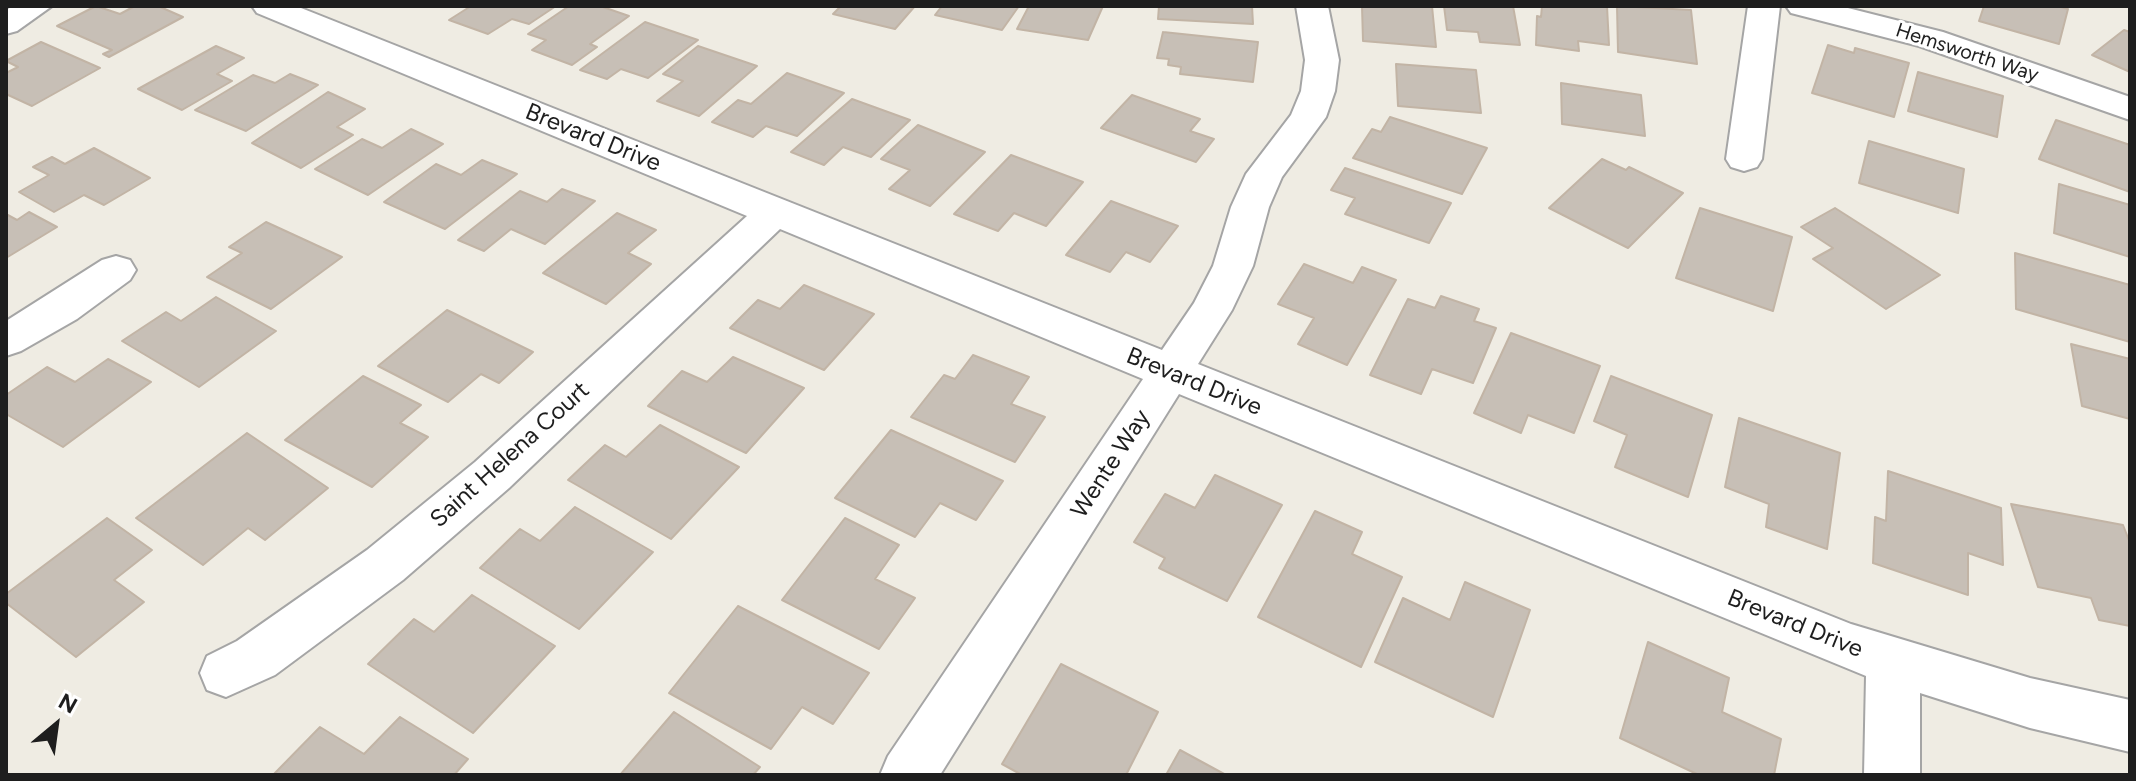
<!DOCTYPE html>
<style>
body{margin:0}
#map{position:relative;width:2136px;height:781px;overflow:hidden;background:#efece3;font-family:Figtree,sans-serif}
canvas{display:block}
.frame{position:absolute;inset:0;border:8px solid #1e1e1e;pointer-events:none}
.north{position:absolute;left:16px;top:685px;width:80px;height:80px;-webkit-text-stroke:6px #fff;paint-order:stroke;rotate:29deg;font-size:22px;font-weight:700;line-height:32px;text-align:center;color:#1e1e1e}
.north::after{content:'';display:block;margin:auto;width:28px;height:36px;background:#1e1e1e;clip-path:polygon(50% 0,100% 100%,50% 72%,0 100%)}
</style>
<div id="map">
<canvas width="2136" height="781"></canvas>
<div class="frame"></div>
<div class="north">N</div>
</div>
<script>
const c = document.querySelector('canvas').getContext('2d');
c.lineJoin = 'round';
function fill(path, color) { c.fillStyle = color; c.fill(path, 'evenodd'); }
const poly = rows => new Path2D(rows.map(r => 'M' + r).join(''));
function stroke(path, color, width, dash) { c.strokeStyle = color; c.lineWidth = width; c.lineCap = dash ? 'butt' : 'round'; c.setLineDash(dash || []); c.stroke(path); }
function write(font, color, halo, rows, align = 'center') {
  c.font = font + ' Figtree,sans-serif'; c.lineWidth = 6; c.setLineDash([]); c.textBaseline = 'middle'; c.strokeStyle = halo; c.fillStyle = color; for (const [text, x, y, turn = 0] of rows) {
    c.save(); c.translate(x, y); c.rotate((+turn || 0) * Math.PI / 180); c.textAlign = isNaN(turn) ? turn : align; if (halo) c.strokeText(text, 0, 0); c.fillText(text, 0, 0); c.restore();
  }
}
const building = poly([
 [96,6,120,14,135,6,158,6,183,17,109,57,103,54,112,50,57,26,96,6],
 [471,6,556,6,529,24,512,19,488,34,449,20,471,6],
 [569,6,600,6,629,16,590,44,597,47,572,65,532,50,546,40,528,34,569,6],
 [841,6,915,6,895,29,833,14,841,6],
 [942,6,1019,6,1002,30,935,15,942,6],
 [1029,6,1103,6,1088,40,1017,29,1029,6],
 [1159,6,1252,6,1253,24,1158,19,1159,6],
 [1362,6,1432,6,1436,47,1363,41,1362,6],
 [1444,6,1513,6,1520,45,1480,42,1478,32,1447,30,1444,6],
 [1542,6,1607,6,1609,45,1578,41,1579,51,1536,45,1537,16,1541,17,1542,6],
 [1617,6,1691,10,1697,64,1618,52,1617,6],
 [1984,6,2057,6,2068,9,2059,44,1979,21,1984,6],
 [645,22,698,40,648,78,621,69,607,79,580,70,645,22],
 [2124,30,2130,32,2130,72,2092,55,2124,30],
 [1163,32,1258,42,1253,82,1180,74,1181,67,1168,65,1169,59,1157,58,1163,32],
 [41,42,100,68,32,106,6,94,6,73,18,67,6,61,41,42],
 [1828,45,1854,53,1855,48,1909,63,1894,117,1812,93,1828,45],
 [216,46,244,58,217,74,232,81,182,110,138,89,216,46],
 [698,46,757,66,699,116,657,101,683,81,663,74,698,46],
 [1396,64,1476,70,1481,113,1398,106,1396,64],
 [1918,72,2003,96,1997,137,1908,111,1918,72],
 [787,73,844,93,797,136,766,126,753,137,712,122,738,100,751,104,787,73],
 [290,74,318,85,246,131,195,110,253,75,275,83,290,74],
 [1561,83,1641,95,1645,136,1562,124,1561,83],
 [328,92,365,109,337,127,353,135,301,168,252,143,328,92],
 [1132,95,1200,119,1190,131,1214,139,1196,162,1101,128,1132,95],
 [852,99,910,120,871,157,843,147,824,165,791,152,852,99],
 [1390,117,1487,148,1462,194,1353,158,1372,129,1381,132,1390,117],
 [2056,120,2130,145,2130,192,2039,159,2056,120],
 [918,125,985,152,930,206,889,189,910,170,881,159,918,125],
 [411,129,443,144,368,195,315,169,362,139,382,148,411,129],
 [1869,141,1964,169,1958,213,1859,183,1869,141],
 [94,148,150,178,104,205,84,195,54,212,19,192,49,175,33,167,52,157,65,164,94,148],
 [1011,155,1083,182,1046,226,1014,213,998,231,954,214,1011,155],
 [1602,159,1626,170,1629,167,1683,193,1628,248,1549,208,1602,159],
 [482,160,517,174,445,229,384,202,436,164,461,175,482,160],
 [1345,168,1451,203,1429,243,1345,214,1355,198,1331,190,1345,168],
 [2059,184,2130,205,2130,257,2054,233,2059,184],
 [562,189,595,201,545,244,511,229,484,251,458,240,520,191,547,202,562,189],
 [1111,201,1178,226,1150,262,1126,252,1110,272,1066,255,1111,201],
 [1700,208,1792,237,1773,311,1676,278,1700,208],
 [1835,208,1940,275,1886,309,1813,259,1833,248,1801,227,1835,208],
 [29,212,57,227,6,258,6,214,17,220,29,212],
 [617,213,656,230,628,253,651,264,606,304,543,273,617,213],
 [266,222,342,257,271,309,207,277,242,253,229,247,266,222],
 [2015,253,2130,285,2130,342,2016,309,2015,253],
 [1304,264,1353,283,1362,267,1396,280,1347,365,1298,344,1314,318,1278,304,1304,264],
 [804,285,874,314,824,370,730,328,758,300,780,309,804,285],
 [1441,296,1479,309,1474,321,1496,328,1473,383,1432,369,1421,394,1370,375,1408,299,1435,308,1441,296],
 [216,297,276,331,199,387,122,341,166,312,181,321,216,297],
 [447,310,533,352,499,383,481,374,448,402,378,366,447,310],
 [1511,333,1600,366,1574,433,1528,415,1521,433,1474,413,1511,333],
 [2071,344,2130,359,2130,419,2082,406,2071,344],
 [973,355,1029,377,1011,404,1045,417,1015,462,911,417,944,375,955,379,973,355],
 [733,357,804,388,746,453,648,406,682,371,707,382,733,357],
 [108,359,151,382,63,447,6,414,6,395,47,367,75,382,108,359],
 [363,376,421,405,400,423,428,437,372,487,285,440,363,376],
 [1611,376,1712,415,1688,497,1615,467,1627,435,1594,421,1611,376],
 [1739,418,1840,453,1827,549,1766,527,1769,504,1725,487,1739,418],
 [660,425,739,467,671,539,568,480,605,445,626,457,660,425],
 [891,430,1003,481,976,520,940,503,915,537,835,498,891,430],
 [247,433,328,488,265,540,248,528,203,565,136,518,247,433],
 [1888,471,2001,508,2003,565,1968,553,1968,595,1873,563,1875,517,1886,521,1888,471],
 [1215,475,1282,505,1227,601,1159,568,1165,558,1134,542,1165,494,1195,508,1215,475],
 [2011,504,2123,525,2130,543,2130,626,2099,620,2091,598,2038,587,2011,504],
 [575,507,653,552,579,629,480,568,520,529,540,541,575,507],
 [1315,511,1362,532,1352,554,1402,577,1361,667,1258,617,1315,511],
 [107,518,152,550,114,580,144,602,76,657,6,603,6,594,107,518],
 [845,518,899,545,875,579,915,598,879,649,782,600,845,518],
 [1465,582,1530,610,1493,717,1375,662,1403,598,1450,620,1465,582],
 [472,595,555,646,473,733,368,664,414,619,434,632,472,595],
 [738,606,869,673,833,724,802,707,771,749,669,693,738,606],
 [1648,642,1729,678,1722,712,1781,739,1774,775,1699,775,1620,738,1648,642],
 [1061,664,1158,712,1126,775,1022,775,1002,764,1061,664],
 [674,712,760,767,753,775,620,775,674,712],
 [400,717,468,759,454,775,273,775,320,727,364,754,400,717],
 [1180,750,1226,775,1166,775,1180,750]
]);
fill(building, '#c7bfb6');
stroke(building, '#c2b4a5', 2);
const minor = poly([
 [13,6,52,6,17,31,6,34,6,10,13,6],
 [252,6,296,6,1162,350,1194,303,1213,266,1231,207,1246,174,1291,115,1301,91,1305,60,1296,6,1328,6,1339,60,1335,91,1326,117,1282,177,1269,207,1253,266,1232,310,1198,364,1851,624,2030,678,2130,700,2130,752,2030,728,1920,693,1920,775,1864,775,1866,676,1179,394,940,775,880,775,888,756,1143,379,780,229,509,488,403,580,275,675,226,697,207,690,200,673,207,656,237,641,367,550,475,462,747,216,257,13,252,6],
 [1748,6,1780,6,1762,159,1757,167,1744,171,1731,167,1726,159,1748,6],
 [1786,6,1840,6,1943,32,2130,97,2130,120,1919,46,1791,13,1786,6],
 [116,256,130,260,136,270,130,280,77,319,21,351,6,356,6,321,102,260,116,256]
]);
stroke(minor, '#a5a5a5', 4);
fill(minor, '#fff');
write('20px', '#1e1e1e', '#fff', [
 ["Hemsworth Way",1967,53,18]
]);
write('24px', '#1e1e1e', '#fff', [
 ["Brevard Drive",593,138,22],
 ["Brevard Drive",1194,382,22],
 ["Saint Helena Court",510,455,-42],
 ["Wente Way",1111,464,-57],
 ["Brevard Drive",1795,624,22]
]);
</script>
